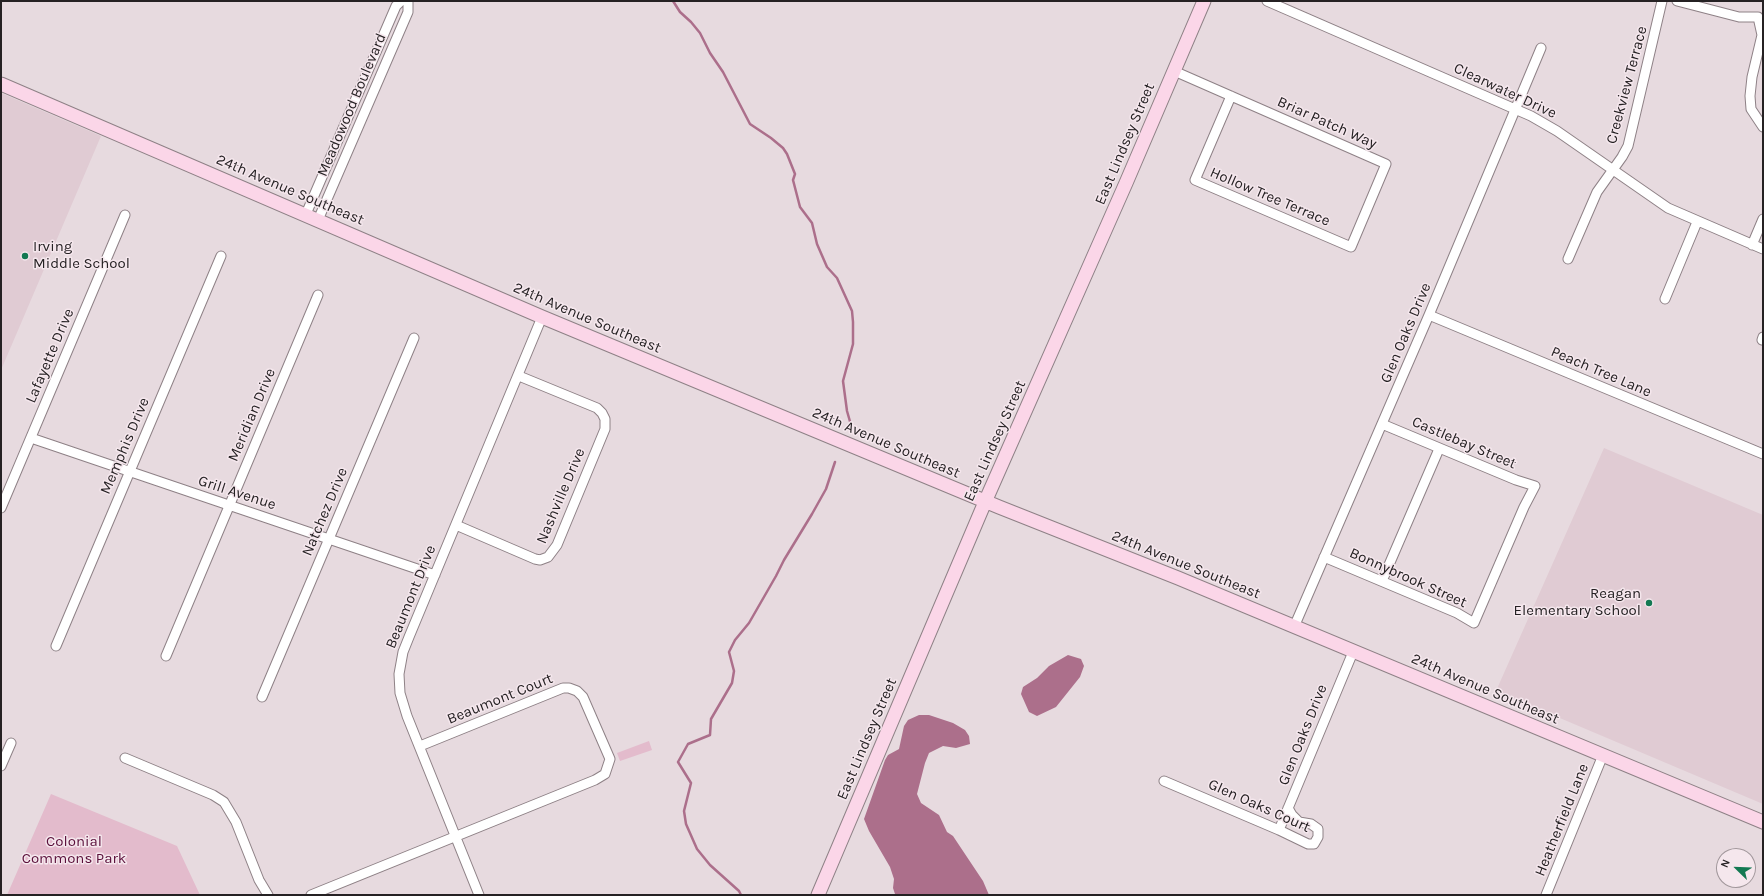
<!DOCTYPE html>
<style>
body{margin:0}
#map{position:relative;width:1764px;height:896px;overflow:hidden;background:#e7dadf;font-family:Karla,sans-serif}
canvas{display:block}
.frame{position:absolute;inset:0;border:2px solid #252123;pointer-events:none}
.north{position:absolute;left:1716px;top:848px;width:40px;height:40px;box-sizing:border-box;background:#f5e7ed;border:1px solid #a2989c;border-radius:50%;rotate:293deg;font-size:11px;font-weight:700;line-height:16px;text-align:center;color:#252123}
.north::after{content:'';display:block;margin:auto;width:14px;height:18px;background:#137952;clip-path:polygon(50% 0,100% 100%,50% 72%,0 100%)}
</style>
<div id="map">
<canvas width="1764" height="896"></canvas>
<div class="frame"></div>
<div class="north">N</div>
</div>
<script>
const c = document.querySelector('canvas').getContext('2d');
c.lineJoin = 'round';
function fill(path, color) { c.fillStyle = color; c.fill(path, 'evenodd'); }
const poly = rows => new Path2D(rows.map(r => 'M' + r).join(''));
function stroke(path, color, width, dash) { c.strokeStyle = color; c.lineWidth = width; c.lineCap = dash ? 'butt' : 'round'; c.setLineDash(dash || []); c.stroke(path); }
function write(font, color, halo, rows, align = 'center') {
  c.font = font + ' Karla,sans-serif'; c.lineWidth = 3; c.setLineDash([]); c.textBaseline = 'middle'; c.strokeStyle = halo; c.fillStyle = color; for (const [text, x, y, turn = 0] of rows) {
    c.save(); c.translate(x, y); c.rotate((+turn || 0) * Math.PI / 180); c.textAlign = isNaN(turn) ? turn : align; if (halo) c.strokeText(text, 0, 0); c.fillText(text, 0, 0); c.restore();
  }
}
fill(poly([
 [1,93,101,136,1,370],
 [1604,448,1763,515,1763,804,1496,691]
]), '#e0cbd3');
fill(poly([
 [649,741,652,750,620,761,617,753],
 [51,794,177,846,200,895,7,895]
]), '#e3bbcc');
fill(poly([
 [1068,655,1081,659,1084,666,1080,677,1056,707,1037,716,1029,712,1021,694,1023,687,1037,678,1049,666],
 [919,715,929,715,953,723,965,730,969,736,970,744,956,748,943,746,929,753,925,763,917,794,921,803,939,815,947,832,953,836,983,881,989,895,895,894,893,888,894,879,890,867,869,831,864,819,885,760,888,755,899,749,904,726,908,720]
]), '#ac6f8b');
stroke(poly([
 [673,1,680,12,691,22,700,33,710,53,723,72,750,124,771,138,783,148,787,154,795,174,793,180,800,207,812,223,817,244,827,267,837,278,852,311,853,322,853,344,843,381,847,411,851,425],
 [741,895,739,891,710,865,697,849,686,824,684,811,691,783,678,762,688,744,710,735,711,719,732,683,734,671,729,652,735,640,749,623,776,576,784,560,812,514,826,489,835,462]
]), '#ac6f8b', 2.5);
const street = poly([
 [1267,1,1531,116,1557,131,1668,208,1763,249],
 [1677,1,1739,17,1758,17,1762,35,1752,77,1750,96,1751,109,1763,127],
 [1174,71,1386,164,1351,247,1195,180,1231,96],
 [306,214,396,6,401,1],
 [318,220,408,12,408,1],
 [1752,245,1763,219],
 [1568,259,1597,192,1622,157,1628,146,1662,1],
 [1665,299,1697,222],
 [1429,315,1763,454],
 [1762,340,1763,337],
 [31,438,435,575],
 [1,508,125,215],
 [456,525,535,559,540,560,548,557,557,545,605,429,605,419,602,413,597,408,519,376],
 [1324,557,1457,613,1474,623,1524,507,1535,486,1516,480,1382,424],
 [1382,581,1439,449],
 [1294,627,1429,315,1541,48],
 [56,646,221,256],
 [166,656,318,295],
 [262,697,414,338],
 [125,758,213,795,224,802,236,822,259,880,268,895],
 [1,766,11,743],
 [1164,781,1279,830,1308,844,1314,844,1318,837,1318,829,1311,824,1299,822,1292,815,1288,808],
 [1279,830,1353,652],
 [311,895,595,780,605,774,610,759,583,697,577,691,569,688,563,688,420,746],
 [479,895,407,716,400,693,399,674,403,652,409,637,542,317],
 [1546,895,1603,755]
]);
const secondary = poly([
 [1,84,542,317,999,507,1178,578,1763,822],
 [818,895,985,502,1126,183,1204,1]
]);
stroke(street, '#8e8186', 11);
stroke(secondary, '#8e8186', 15);
stroke(street, '#fff', 9);
stroke(secondary, '#fbd6e8', 13);
for (const [x, y, r, color] of [
 [25,256,4,"#137952"],
 [1649,603,4,"#137952"]
]) { const dot = new Path2D(); dot.arc(x, y, r, 0, 2 * Math.PI); c.fillStyle = color; c.fill(dot); stroke(dot, '#f5e7ed', 1.5); }
write('15px', '#252123', '#f5e7ed', [
 ["Creekview Terrace",1627,85,-75],
 ["Clearwater Drive",1505,91,25],
 ["Meadowood Boulevard",352,105,-67],
 ["Briar Patch Way",1327,123,24],
 ["East Lindsey Street",1125,144,-67],
 ["24th Avenue Southeast",290,190,23],
 ["Hollow Tree Terrace",1270,197,23],
 ["24th Avenue Southeast",587,318,23],
 ["Glen Oaks Drive",1406,333,-67],
 ["Lafayette Drive",50,356,-67],
 ["Peach Tree Lane",1601,372,23],
 ["Meridian Drive",252,415,-67],
 ["East Lindsey Street",995,441,-66],
 ["24th Avenue Southeast",886,443,23],
 ["Castlebay Street",1464,443,23],
 ["Memphis Drive",125,446,-67],
 ["Grill Avenue",237,493,18],
 ["Nashville Drive",561,496,-67],
 ["Natchez Drive",325,512,-67],
 ["24th Avenue Southeast",1186,565,22],
 ["Bonnybrook Street",1408,578,24],
 ["Beaumont Drive",411,597,-68],
 ["24th Avenue Southeast",1485,689,23],
 ["Beaumont Court",500,699,-22],
 ["Glen Oaks Drive",1303,735,-68],
 ["East Lindsey Street",867,739,-67],
 ["Glen Oaks Court",1259,806,24],
 ["Heatherfield Lane",1562,820,-68]
]);
write('15px', '#252123', '#f5e7ed', [
 ["Irving",33,247],
 ["Middle School",33,264],
 ["Reagan",1641,594,"right"],
 ["Elementary School",1641,611,"right"]
], 'left');
write('15px', '#5a0f3a', '#f5e7ed', [
 ["Colonial",74,842],
 ["Commons Park",74,859]
]);
</script>
